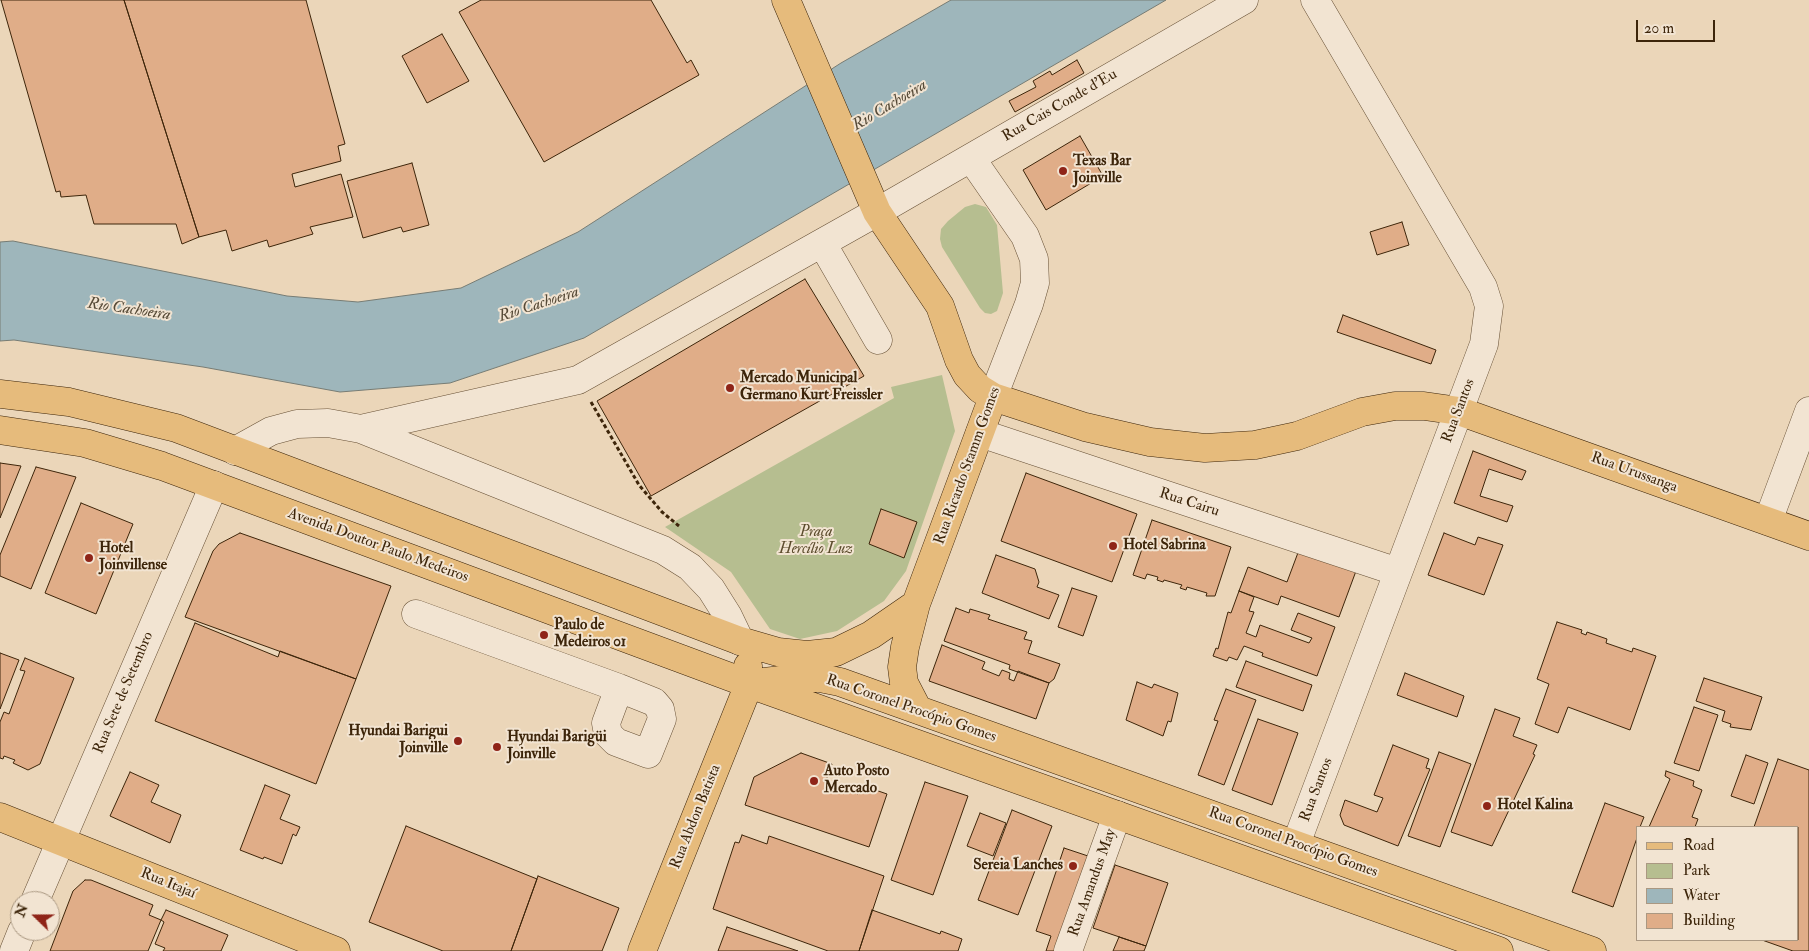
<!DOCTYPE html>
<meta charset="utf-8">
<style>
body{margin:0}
#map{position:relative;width:1809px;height:951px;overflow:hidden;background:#ebd6b9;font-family:"IM FELL Double Pica",serif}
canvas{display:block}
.legend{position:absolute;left:1636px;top:826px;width:162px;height:115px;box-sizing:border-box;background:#f2e4d2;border:1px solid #aa9882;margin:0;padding:6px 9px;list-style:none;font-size:15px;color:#3d250a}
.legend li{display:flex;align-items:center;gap:10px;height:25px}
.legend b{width:25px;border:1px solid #aa9882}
.north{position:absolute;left:10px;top:891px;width:50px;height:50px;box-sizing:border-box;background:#f2e4d2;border:1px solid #aa9882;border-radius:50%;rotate:292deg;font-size:14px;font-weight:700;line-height:20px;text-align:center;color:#3d250a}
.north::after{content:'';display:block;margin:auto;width:18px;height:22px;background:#8f2418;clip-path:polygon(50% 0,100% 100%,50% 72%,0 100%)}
.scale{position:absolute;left:1636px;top:20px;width:79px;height:22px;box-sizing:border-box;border:2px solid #3d250a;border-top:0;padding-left:6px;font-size:15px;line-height:18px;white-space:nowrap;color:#3d250a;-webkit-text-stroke:4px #f2e4d2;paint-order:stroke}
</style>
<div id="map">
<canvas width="1809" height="951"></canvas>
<ul class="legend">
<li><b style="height:6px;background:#e6bb7c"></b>Road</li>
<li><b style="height:14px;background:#b6be90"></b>Park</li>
<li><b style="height:14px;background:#9eb6bb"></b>Water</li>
<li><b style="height:14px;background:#e0ad88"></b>Building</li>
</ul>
<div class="north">N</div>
<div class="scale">20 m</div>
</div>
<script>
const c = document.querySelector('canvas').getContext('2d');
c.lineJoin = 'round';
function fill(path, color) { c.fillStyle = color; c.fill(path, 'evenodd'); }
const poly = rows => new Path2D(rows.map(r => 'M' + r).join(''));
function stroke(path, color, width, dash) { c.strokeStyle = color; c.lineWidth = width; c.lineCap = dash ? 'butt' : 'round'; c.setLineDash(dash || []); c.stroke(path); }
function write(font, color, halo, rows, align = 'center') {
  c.font = font + ' "IM FELL Double Pica",serif'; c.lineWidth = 4; c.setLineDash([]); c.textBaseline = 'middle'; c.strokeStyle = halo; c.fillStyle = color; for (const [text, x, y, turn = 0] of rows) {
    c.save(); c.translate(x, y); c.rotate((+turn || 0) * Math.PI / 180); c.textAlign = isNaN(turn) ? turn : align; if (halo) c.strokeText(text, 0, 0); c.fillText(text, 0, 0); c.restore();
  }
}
fill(poly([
 [975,204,986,207,997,225,1003,293,997,311,991,314,985,313,980,308,942,247,940,239,941,229,948,221,965,207],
 [942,375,955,431,906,571,884,601,837,631,800,639,770,629,731,572,665,527,894,398,891,387]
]), '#b6be90');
const water = poly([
 [951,0,1166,0,584,338,450,383,340,392,203,367,14,340,0,341,0,242,13,241,287,296,358,302,461,288,578,232,841,63,951,0]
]);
fill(water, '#9eb6bb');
stroke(water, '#777c74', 1);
const building = poly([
 [1,0,124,0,199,237,182,244,176,224,94,224,86,195,61,197,60,191,56,192,1,0],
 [124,0,306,0,345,144,338,146,341,161,292,174,295,187,341,174,353,217,310,227,313,234,269,247,267,240,232,251,226,230,199,237,124,0],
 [481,0,651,0,687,63,691,60,699,75,544,162,459,12,481,0],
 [442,34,469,81,427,103,402,56,442,34],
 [1077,60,1084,73,1015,112,1009,101,1036,87,1033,81,1050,71,1052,75,1077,60],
 [1080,136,1103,176,1046,210,1023,170,1080,136],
 [412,163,429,225,403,232,401,227,363,238,347,181,412,163],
 [1402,222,1409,245,1377,255,1370,232,1402,222],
 [805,279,864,376,651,496,597,401,805,279],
 [1343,315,1436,350,1431,364,1337,332,1343,315],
 [1473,451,1526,471,1522,480,1489,469,1480,496,1513,506,1507,522,1454,503,1473,451],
 [0,463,21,466,0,518,0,463],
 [36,467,76,477,31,589,0,576,0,555,36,467],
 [1026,473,1137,514,1112,582,1001,541,1026,473],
 [81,503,133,524,96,614,45,593,81,503],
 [881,509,917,522,904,558,869,544,881,509],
 [1152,520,1231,547,1215,596,1206,596,1207,593,1187,587,1186,590,1180,588,1182,585,1164,580,1163,582,1157,580,1158,577,1147,574,1145,579,1133,575,1152,520],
 [240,533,391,586,356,679,185,617,213,551,219,544,240,533],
 [1444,533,1475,545,1478,537,1503,545,1484,595,1428,575,1444,533],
 [1299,550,1356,571,1339,617,1281,596,1278,605,1239,591,1248,567,1287,582,1299,550],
 [996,555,1035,569,1039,582,1037,587,1059,595,1049,619,982,593,996,555],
 [1072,588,1097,596,1083,636,1058,627,1072,588],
 [1239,591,1254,597,1249,611,1254,612,1246,633,1256,637,1260,625,1309,643,1312,638,1291,630,1298,613,1335,627,1317,676,1262,656,1263,653,1244,646,1237,660,1229,657,1227,661,1213,656,1216,648,1218,649,1228,612,1231,613,1239,591],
 [956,608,969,613,970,609,990,615,988,619,1027,632,1024,639,1032,641,1028,653,1060,664,1054,679,1049,683,1009,669,1010,665,944,641,956,608],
 [1557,622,1582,630,1581,633,1586,635,1587,632,1607,639,1606,643,1632,652,1633,648,1656,656,1630,730,1568,707,1558,733,1535,724,1549,684,1537,679,1557,622],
 [195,623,278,657,280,651,356,679,316,784,155,721,195,623],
 [942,645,985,662,982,669,999,676,1002,670,1010,673,1009,679,1014,681,1018,671,1049,683,1036,719,929,681,942,645],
 [0,653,19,660,0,709,0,653],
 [25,658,74,678,40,764,28,770,13,763,15,760,4,756,3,759,0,758,0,722,4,712,9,714,25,671,20,670,25,658],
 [1246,661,1312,685,1303,711,1236,687,1246,661],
 [1405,673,1464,696,1457,717,1397,695,1405,673],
 [1704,678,1762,697,1751,730,1730,727,1731,724,1722,721,1725,711,1696,701,1704,678],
 [1137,682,1152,688,1154,684,1178,693,1171,722,1168,721,1163,736,1126,720,1137,682],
 [1226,689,1256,700,1224,785,1198,775,1218,721,1214,720,1226,689],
 [1694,707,1718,715,1699,771,1674,763,1694,707],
 [1495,709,1520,718,1513,736,1537,745,1533,754,1535,755,1492,846,1451,832,1495,709],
 [1258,719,1298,733,1272,805,1232,790,1258,719],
 [1393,745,1429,759,1426,768,1430,769,1398,846,1344,825,1340,815,1345,800,1377,812,1383,798,1374,795,1393,745],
 [1439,752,1471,764,1440,847,1408,836,1439,752],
 [801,753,832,764,825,783,858,794,861,785,887,794,869,847,745,805,754,777,801,753],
 [1746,755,1768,763,1754,804,1731,796,1746,755],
 [1778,759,1809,770,1809,951,1793,951,1762,940,1798,940,1798,827,1754,827,1778,759],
 [1666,771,1694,781,1693,786,1702,790,1692,817,1698,819,1695,827,1649,827,1670,779,1665,776,1666,771],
 [130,772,159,785,151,802,181,815,170,843,110,816,130,772],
 [925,782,968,796,933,895,891,880,925,782],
 [265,785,290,795,280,819,300,827,296,836,293,834,282,864,264,857,263,859,240,850,265,785],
 [1605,803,1644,817,1640,827,1638,827,1638,835,1613,907,1572,892,1605,803],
 [1012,810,1052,826,1018,915,978,900,1012,810],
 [980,813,1006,823,993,856,967,846,980,813],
 [406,826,537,879,511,951,443,951,369,922,406,826],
 [742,835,767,844,769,836,884,876,859,951,828,951,713,909,735,842,739,843,742,835],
 [1064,848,1091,857,1059,951,1046,951,1051,936,1036,931,1064,848],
 [1115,865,1168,883,1146,946,1093,928,1115,865],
 [538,876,619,908,602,951,511,951,538,876],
 [85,880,91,880,153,905,149,915,161,920,148,951,50,951,73,891,85,880],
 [166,910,228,935,221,951,163,951,165,948,155,944,164,922,161,920,166,910],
 [872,910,940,934,941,931,962,939,958,951,859,951,872,910],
 [727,927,798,951,718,951,727,927],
 [1119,937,1146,946,1144,951,1113,951,1119,937]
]);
fill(building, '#e0ad88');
stroke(building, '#3d250a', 1);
const minor = poly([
 [971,158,1025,236,1034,259,1035,283,1029,304,993,397],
 [822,243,878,340],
 [361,429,578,380,877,212,1244,0],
 [980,433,1398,572],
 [235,451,271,431,297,424,328,423,361,429,663,550,690,567,711,589,728,616,740,641],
 [1768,521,1809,411],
 [416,614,619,688,654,702,660,709,662,719,648,754,616,742,608,734,606,723,619,688],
 [1296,844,1484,344,1489,306,1483,287,1315,0],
 [35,901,214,485],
 [14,951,22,931],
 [1068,951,1117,815]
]);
const major = poly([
 [786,0,877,212,940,306,959,360,967,375,980,389,993,397,1085,427,1150,442,1205,448,1255,445,1297,436,1362,412,1395,406,1424,406,1459,411,1809,536],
 [0,394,69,402,176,428,740,641,778,652,807,655,836,652,871,635,916,604],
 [0,430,85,443,162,466,749,684,1499,951],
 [756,683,798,678,820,678,840,682,1592,951],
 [918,710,904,683,902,667,905,647,916,604,993,397],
 [0,817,336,951],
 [642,951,749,684,748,666]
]);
stroke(minor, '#685136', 29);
stroke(major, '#3d250a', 29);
stroke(poly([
 [591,402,639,485,662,512,679,526]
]), '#3d250a', 3, [4, 2.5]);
stroke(minor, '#f2e4d2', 28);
stroke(major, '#e6bb7c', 28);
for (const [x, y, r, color] of [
 [1063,171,5,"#8f2418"],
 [730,388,5,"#8f2418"],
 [1113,546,5,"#8f2418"],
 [89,558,5,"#8f2418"],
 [544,635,5,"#8f2418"],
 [458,741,5,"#8f2418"],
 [497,747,5,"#8f2418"],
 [814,781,5,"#8f2418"],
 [1487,806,5,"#8f2418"],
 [1073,866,5,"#8f2418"]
]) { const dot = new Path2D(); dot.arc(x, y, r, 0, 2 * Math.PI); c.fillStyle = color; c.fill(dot); stroke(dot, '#f2e4d2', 2); }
write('15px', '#3d250a', '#f2e4d2', [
 ["Rua Cais Conde d'Eu",1060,106,-30],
 ["Rua Santos",1459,411,-69],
 ["Rua Ricardo Stamm Gomes",968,466,-70],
 ["Rua Urussanga",1634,473,20],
 ["Rua Cairu",1189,503,18],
 ["Avenida Doutor Paulo Medeiros",378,546,20],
 ["Rua Sete de Setembro",124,693,-67],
 ["Rua Coronel Procópio Gomes",911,709,19],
 ["Rua Santos",1317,790,-69],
 ["Rua Abdon Batista",696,817,-68],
 ["Rua Coronel Procópio Gomes",1293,843,20],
 ["Rua Amandus May",1093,883,-70],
 ["Rua Itajaí",168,884,22]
]);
write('bold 15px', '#3d250a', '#f2e4d2', [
 ["Texas Bar",1073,162],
 ["Joinville",1073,179],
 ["Mercado Municipal",740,379],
 ["Germano Kurt Freissler",740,396],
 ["Hotel Sabrina",1123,546],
 ["Hotel",99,549],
 ["Joinvillense",99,566],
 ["Paulo de",554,626],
 ["Medeiros 01",554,643],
 ["Hyundai Barigui",448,732,"right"],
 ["Joinville",448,749,"right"],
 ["Hyundai Barigüi",507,738],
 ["Joinville",507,755],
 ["Auto Posto",824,772],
 ["Mercado",824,789],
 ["Hotel Kalina",1497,806],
 ["Sereia Lanches",1063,866,"right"]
], 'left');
write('italic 15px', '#5b4b2c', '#f2e4d2', [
 ["Praça",816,533],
 ["Hercílio Luz",816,550]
]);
write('italic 16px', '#554936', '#f2e4d2', [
 ["Rio Cachoeira",890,106,-31],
 ["Rio Cachoeira",539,305,-18],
 ["Rio Cachoeira",129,310,8]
]);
</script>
